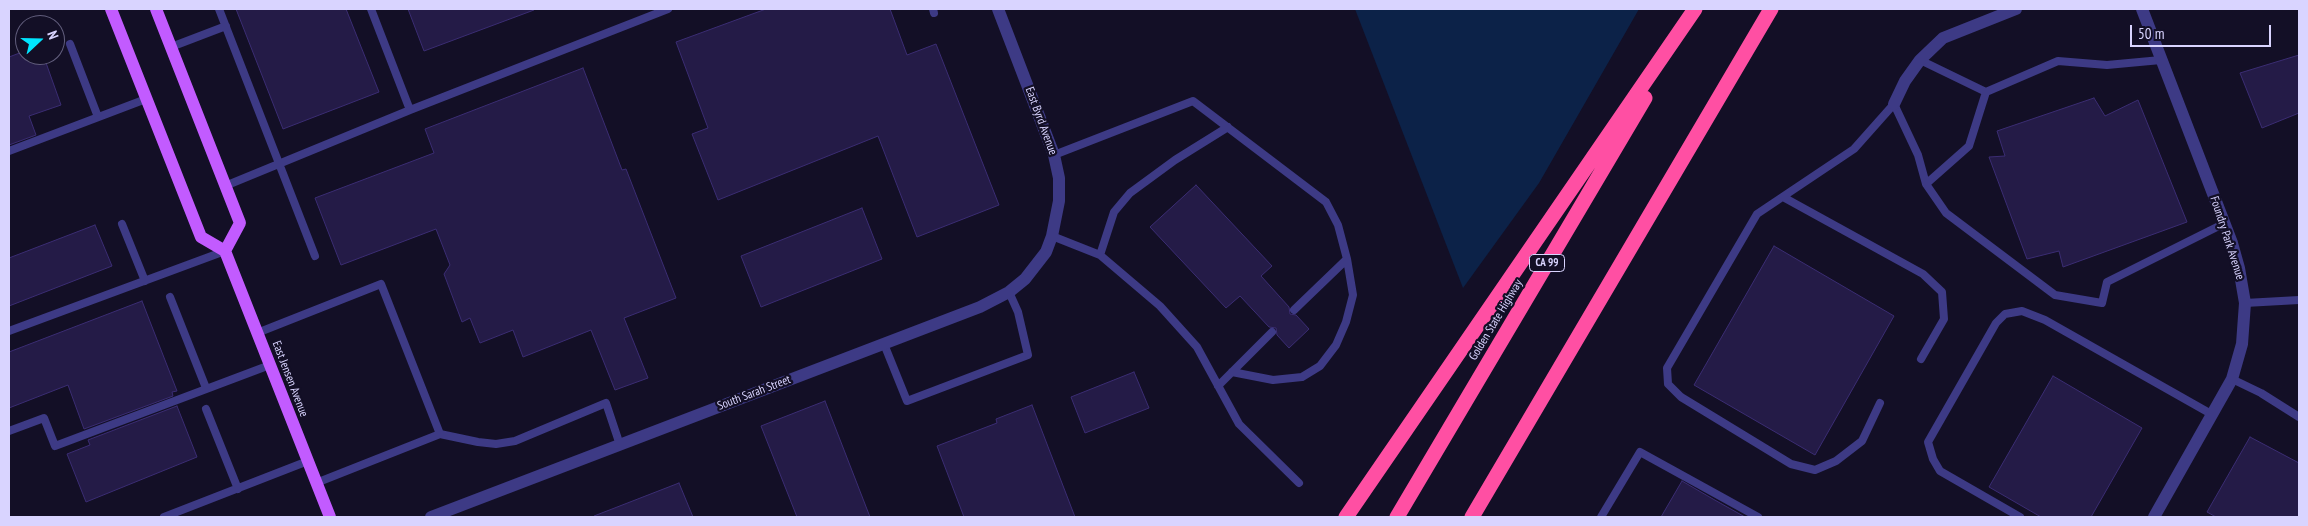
<!DOCTYPE html>
<style>
body{margin:0}
#map{position:relative;width:2308px;height:526px;overflow:hidden;background:#130f26;font-family:"PT Sans Narrow",sans-serif}
canvas{display:block}
.frame{position:absolute;inset:0;border:10px solid #d9d4ff;pointer-events:none}
.north{position:absolute;left:15px;top:15px;width:50px;height:50px;box-sizing:border-box;background:#130f26;border:1px solid #625e7d;border-radius:50%;rotate:69deg;font-size:14px;font-weight:700;line-height:20px;text-align:center;color:#d9d4ff}
.north::after{content:'';display:block;margin:auto;width:18px;height:22px;background:#00e5ff;clip-path:polygon(50% 0,100% 100%,50% 72%,0 100%)}
.scale{position:absolute;left:2130px;top:25px;width:141px;height:22px;box-sizing:border-box;border:2px solid #d9d4ff;border-top:0;padding-left:6px;font-size:15px;line-height:18px;white-space:nowrap;color:#d9d4ff;-webkit-text-stroke:4px #130f26;paint-order:stroke}
</style>
<div id="map">
<canvas width="2308" height="526"></canvas>
<div class="frame"></div>
<div class="north">N</div>
<div class="scale">50 m</div>
</div>
<script>
const c = document.querySelector('canvas').getContext('2d');
c.lineJoin = 'round';
function fill(path, color) { c.fillStyle = color; c.fill(path, 'evenodd'); }
const poly = rows => new Path2D(rows.map(r => 'M' + r).join(''));
function stroke(path, color, width, dash) { c.strokeStyle = color; c.lineWidth = width; c.lineCap = dash ? 'butt' : 'round'; c.setLineDash(dash || []); c.stroke(path); }
function write(font, color, halo, rows, align = 'center') {
  c.font = font + ' "PT Sans Narrow",sans-serif'; c.lineWidth = 4.5; c.setLineDash([]); c.textBaseline = 'middle'; c.strokeStyle = halo; c.fillStyle = color; for (const [text, x, y, turn = 0] of rows) {
    c.save(); c.translate(x, y); c.rotate((+turn || 0) * Math.PI / 180); c.textAlign = isNaN(turn) ? turn : align; if (halo) c.strokeText(text, 0, 0); c.fillText(text, 0, 0); c.restore();
  }
}
fill(poly([
 [1355,9,1639,9,1539,183,1463,288]
]), '#0c2248');
const building = poly([
 [236,9,346,9,379,92,283,129,236,9],
 [408,9,533,9,534,10,424,51,408,9],
 [766,9,890,9,907,55,936,44,999,205,917,237,878,136,718,200,692,134,708,128,676,42,766,9],
 [25,51,25,55,37,55,40,64,45,60,61,105,29,116,36,135,9,145,9,57,25,51],
 [2299,55,2299,113,2262,128,2240,73,2299,55],
 [583,68,622,170,626,169,676,298,624,318,648,378,615,390,591,330,523,357,513,330,480,343,470,318,462,322,444,274,450,265,436,229,341,265,315,198,434,153,425,129,583,68],
 [2094,98,2105,116,2138,100,2187,222,2063,267,2059,251,2027,259,1989,157,2005,156,1997,131,2094,98],
 [1196,185,1272,266,1261,276,1289,307,1290,314,1296,315,1309,329,1289,348,1277,335,1276,328,1269,327,1240,296,1226,308,1150,227,1196,185],
 [862,208,882,259,761,307,741,256,862,208],
 [95,225,112,266,9,306,9,258,95,225],
 [1774,246,1894,316,1815,455,1694,385,1774,246],
 [142,301,177,391,172,392,173,396,84,429,68,385,9,408,9,352,142,301],
 [1134,372,1149,408,1085,433,1071,397,1134,372],
 [2053,376,2142,428,2091,517,2041,517,1989,487,2053,376],
 [825,401,870,517,797,517,761,426,825,401],
 [1032,405,1075,517,964,517,937,446,997,423,996,419,1032,405],
 [177,406,197,457,86,502,67,454,90,445,88,440,177,406],
 [2250,437,2299,463,2299,517,2216,517,2207,512,2250,437],
 [1682,481,1713,499,1745,517,1661,517,1682,481],
 [679,483,693,517,594,517,594,516,679,483]
]);
fill(building, '#241b47');
stroke(building, '#3b2d73', 1);
stroke(poly([
 [219,9,315,256],
 [371,9,410,110,668,9],
 [933,9,934,13],
 [70,44,98,117],
 [171,47,226,26],
 [1920,60,1986,92],
 [2161,60,2107,65,2058,61,1986,92,1969,146,1926,184,1946,213,2055,295,2102,303,2107,282,2225,223],
 [9,151,146,99],
 [1054,155,1193,101,1326,202,1338,225,1347,259,1294,310],
 [225,186,410,110],
 [1783,197,1923,274,1942,292,1944,319,1921,359],
 [122,224,145,281],
 [1052,236,1100,255,1160,306,1197,347,1239,424,1299,483],
 [1100,255,1114,212,1130,193,1175,160,1228,127],
 [170,297,206,388],
 [2245,303,2299,300],
 [9,331,225,251],
 [257,333,381,284,440,434,316,483],
 [884,344,907,401,1028,355,1018,312,1009,292],
 [1232,372,1273,380,1302,377,1320,366,1336,345,1346,322,1353,295,1347,259],
 [2232,379,2261,393,2299,417],
 [1218,386,1272,332],
 [1880,403,1862,441,1836,461,1815,470,1791,464,1681,397,1668,384,1667,368,1757,214,1854,149,1894,104,1918,155,1926,184],
 [206,409,238,489],
 [9,431,44,418,55,446,270,365],
 [440,434,478,442,496,444,515,441,606,403,620,445],
 [164,517,308,461],
 [1601,517,1640,452,1758,517],
 [2020,517,1940,471,1933,459,1928,442,1996,323,2005,314,2022,311,2045,320,2213,415]
]), '#3d3a85', 8);
stroke(poly([
 [2142,9,2232,243,2239,268,2245,303,2242,344,2232,379,2154,517],
 [1894,104,1905,81,1920,60,1943,38,2016,9],
 [431,517,980,307,1009,292,1025,279,1046,252,1052,236,1059,201,1059,178,1054,155,998,9]
]), '#3d3a85', 12);
stroke(poly([
 [111,9,201,237,225,251,330,517],
 [156,9,240,223,225,251]
]), '#c25bff', 12);
stroke(poly([
 [1346,517,1695,9],
 [1397,517,1645,98],
 [1472,517,1771,9]
]), '#ff4fa3', 15);
for (const [x, y, w] of [
 [1547,263,35]
]) { const box = new Path2D(); box.roundRect(x - w / 2, y - 8.5, w, 17, 4); c.fillStyle = '#130f26'; c.fill(box); stroke(box, '#d9d4ff', 1); }
write('bold 11px', '#d9d4ff', null, [
 ["CA 99",1547,263]
]);
write('12px', '#d9d4ff', '#130f26', [
 ["East Byrd Avenue",1041,121,70],
 ["Foundry Park Avenue",2227,238,72],
 ["Golden State Highway",1496,320,-59],
 ["East Jensen Avenue",290,379,69],
 ["South Sarah Street",754,393,-21]
]);
</script>
